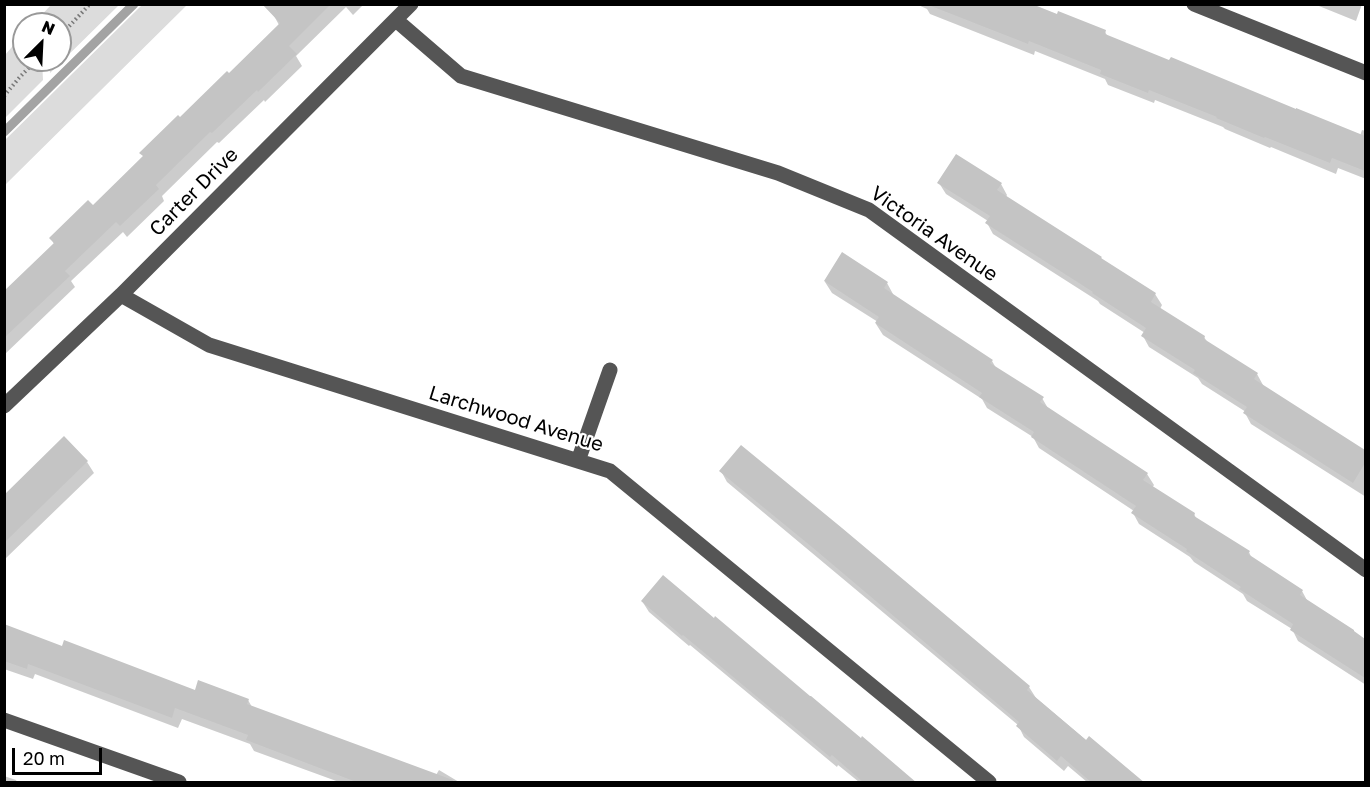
<!DOCTYPE html>
<style>
body{margin:0}
#map{position:relative;width:1370px;height:787px;overflow:hidden;background:#fff;font-family:"Golos Text",sans-serif}
canvas{display:block}
.frame{position:absolute;inset:0;border:6px solid #000;pointer-events:none}
.north{position:absolute;left:12px;top:12px;width:60px;height:60px;box-sizing:border-box;background:#fff;border:2px solid #999;border-radius:50%;rotate:24deg;font-size:16px;font-weight:700;line-height:24px;text-align:center;color:#000}
.north::after{content:'';display:block;margin:auto;width:21px;height:27px;background:#000;clip-path:polygon(50% 0,100% 100%,50% 72%,0 100%)}
.scale{position:absolute;left:12px;top:748px;width:90px;height:27px;box-sizing:border-box;border:3px solid #000;border-top:0;padding-left:8px;font-size:18px;line-height:21px;white-space:nowrap;color:#000;-webkit-text-stroke:4px #fff;paint-order:stroke}
</style>
<div id="map">
<canvas width="1370" height="787"></canvas>
<div class="frame"></div>
<div class="north">N</div>
<div class="scale">20 m</div>
</div>
<script>
const c = document.querySelector('canvas').getContext('2d');
c.lineJoin = 'round';
function fill(path, color) { c.fillStyle = color; c.fill(path, 'evenodd'); }
const poly = rows => new Path2D(rows.map(r => 'M' + r).join(''));
function stroke(path, color, width, dash) { c.strokeStyle = color; c.lineWidth = width; c.lineCap = dash ? 'butt' : 'round'; c.setLineDash(dash || []); c.stroke(path); }
function write(font, color, halo, rows, align = 'center') {
  c.font = font + ' "Golos Text",sans-serif'; c.lineWidth = 4.5; c.setLineDash([]); c.textBaseline = 'middle'; c.strokeStyle = halo; c.fillStyle = color; for (const [text, x, y, turn = 0] of rows) {
    c.save(); c.translate(x, y); c.rotate((+turn || 0) * Math.PI / 180); c.textAlign = isNaN(turn) ? turn : align; if (halo) c.strokeText(text, 0, 0); c.fillText(text, 0, 0); c.restore();
  }
}
fill(poly([
 [51,5,119,5,50,73,48,60,60,60,60,24,33,24],
 [142,5,187,5,5,185,5,140],
 [24,33,24,60,42,60,43,80,5,118,5,55]
]), '#dcdcdc');
fill(poly([
 [284,4,364,4,353,15,346,7,296,56,302,66,265,102,264,100,219,143,217,142,162,196,164,201,127,237,123,232,71,281,75,287,4,355,4,292,54,244,51,238,93,207,180,119,229,75,279,25,273,14],
 [916,4,1028,4,1105,32,1108,37,1360,136,1362,130,1366,131,1366,179,1338,168,1336,174,1271,147,1270,148,1225,129,1223,127,1155,100,1154,103,1108,85,1105,79,1035,51,1034,55,930,14,927,9],
 [1314,4,1362,4,1356,21],
 [939,183,1001,184,1007,195,1006,197,1101,258,1103,261,1155,294,1162,305,1160,309,1204,337,1208,343,1257,374,1263,385,1262,386,1366,452,1366,497,1251,424,1245,413,1246,412,1202,384,1198,378,1149,347,1143,336,1145,333,1100,304,1098,301,993,234,987,223,988,221,946,194],
 [825,282,887,283,893,294,892,295,992,361,996,368,1042,398,1049,410,1147,474,1154,485,1152,488,1194,514,1197,520,1249,552,1252,559,1302,591,1308,602,1366,640,1366,685,1298,641,1292,629,1247,601,1243,594,1194,562,1190,557,1139,524,1133,513,1134,511,1039,448,1033,437,987,408,982,399,883,335,876,324,878,322,832,293],
 [87,462,94,473,5,559,4,497],
 [721,471,841,529,1029,687,1036,698,1136,782,1087,782,1068,766,1064,771,1024,737,1018,725,727,482],
 [642,601,909,782,859,782,838,765,837,767,690,645,689,646,649,612],
 [4,625,63,648,195,691,248,700,252,707,436,775,439,770,459,782,339,782,254,751,250,744,182,719,178,728,35,674,33,679,4,669],
 [4,776,16,780,17,782,4,782]
]), '#0003');
stroke(poly([
 [4,132,134,4]
]), '#a3a3a3', 9);
fill(poly([
 [262,4,331,4,289,46,297,54,258,92,257,90,212,133,210,132,156,185,159,189,120,226,116,222,65,271,70,276,4,338,4,291,54,243,49,238,88,200,93,205,143,156,139,153,178,115,180,117,227,71,229,73,280,23],
 [931,4,1032,4,1057,14,1058,11,1106,30,1105,34,1169,60,1171,57,1296,109,1296,108,1365,136,1365,171,1332,158,1330,163,1265,137,1264,138,1216,118,1217,117,1149,90,1148,93,1100,74,1101,70,1029,41,1028,44,931,6],
 [956,154,1002,183,997,190,1102,257,1101,258,1156,293,1151,302,1205,336,1204,339,1258,373,1254,379,1365,450,1365,463,1353,483,1243,413,1247,407,1193,373,1195,370,1141,336,1146,328,1092,293,1093,292,985,223,990,216,937,183],
 [842,252,888,282,884,288,993,360,990,363,1044,397,1040,402,1148,473,1143,480,1195,513,1194,516,1250,551,1248,554,1303,590,1300,595,1354,630,1354,631,1365,639,1365,678,1290,630,1293,624,1239,589,1241,587,1186,551,1187,549,1131,513,1136,506,1031,437,1034,432,979,397,982,393,875,323,879,317,824,281],
 [64,436,88,461,4,543,4,495],
 [741,445,842,528,1030,686,1027,690,1086,740,1089,736,1145,783,1092,783,1061,756,1057,761,1016,726,1019,722,812,547,719,471],
 [663,575,714,618,715,616,810,696,811,696,861,738,862,736,917,783,864,783,832,755,830,757,781,716,781,717,683,635,682,636,641,601],
 [4,624,62,646,64,640,195,690,198,680,249,699,247,704,453,780,452,783,359,783,246,740,248,735,175,708,172,718,28,664,27,669,4,661]
]), '#c4c4c4');
stroke(poly([
 [60,36,90,4],
 [4,96,19,78,36,60]
]), '#777', 4, [1.5, 3]);
stroke(poly([
 [1194,4,1366,73],
 [396,20,461,76,778,173,869,210,1366,570],
 [121,295,209,345,610,471,989,782],
 [4,406,121,295,411,4],
 [578,461,610,370],
 [4,720,179,782]
]), '#555', 15);
write('20px', '#000', '#fff', [
 ["Carter Drive",194,192,-45],
 ["Victoria Avenue",934,234,35],
 ["Larchwood Avenue",516,419,17]
]);
</script>
